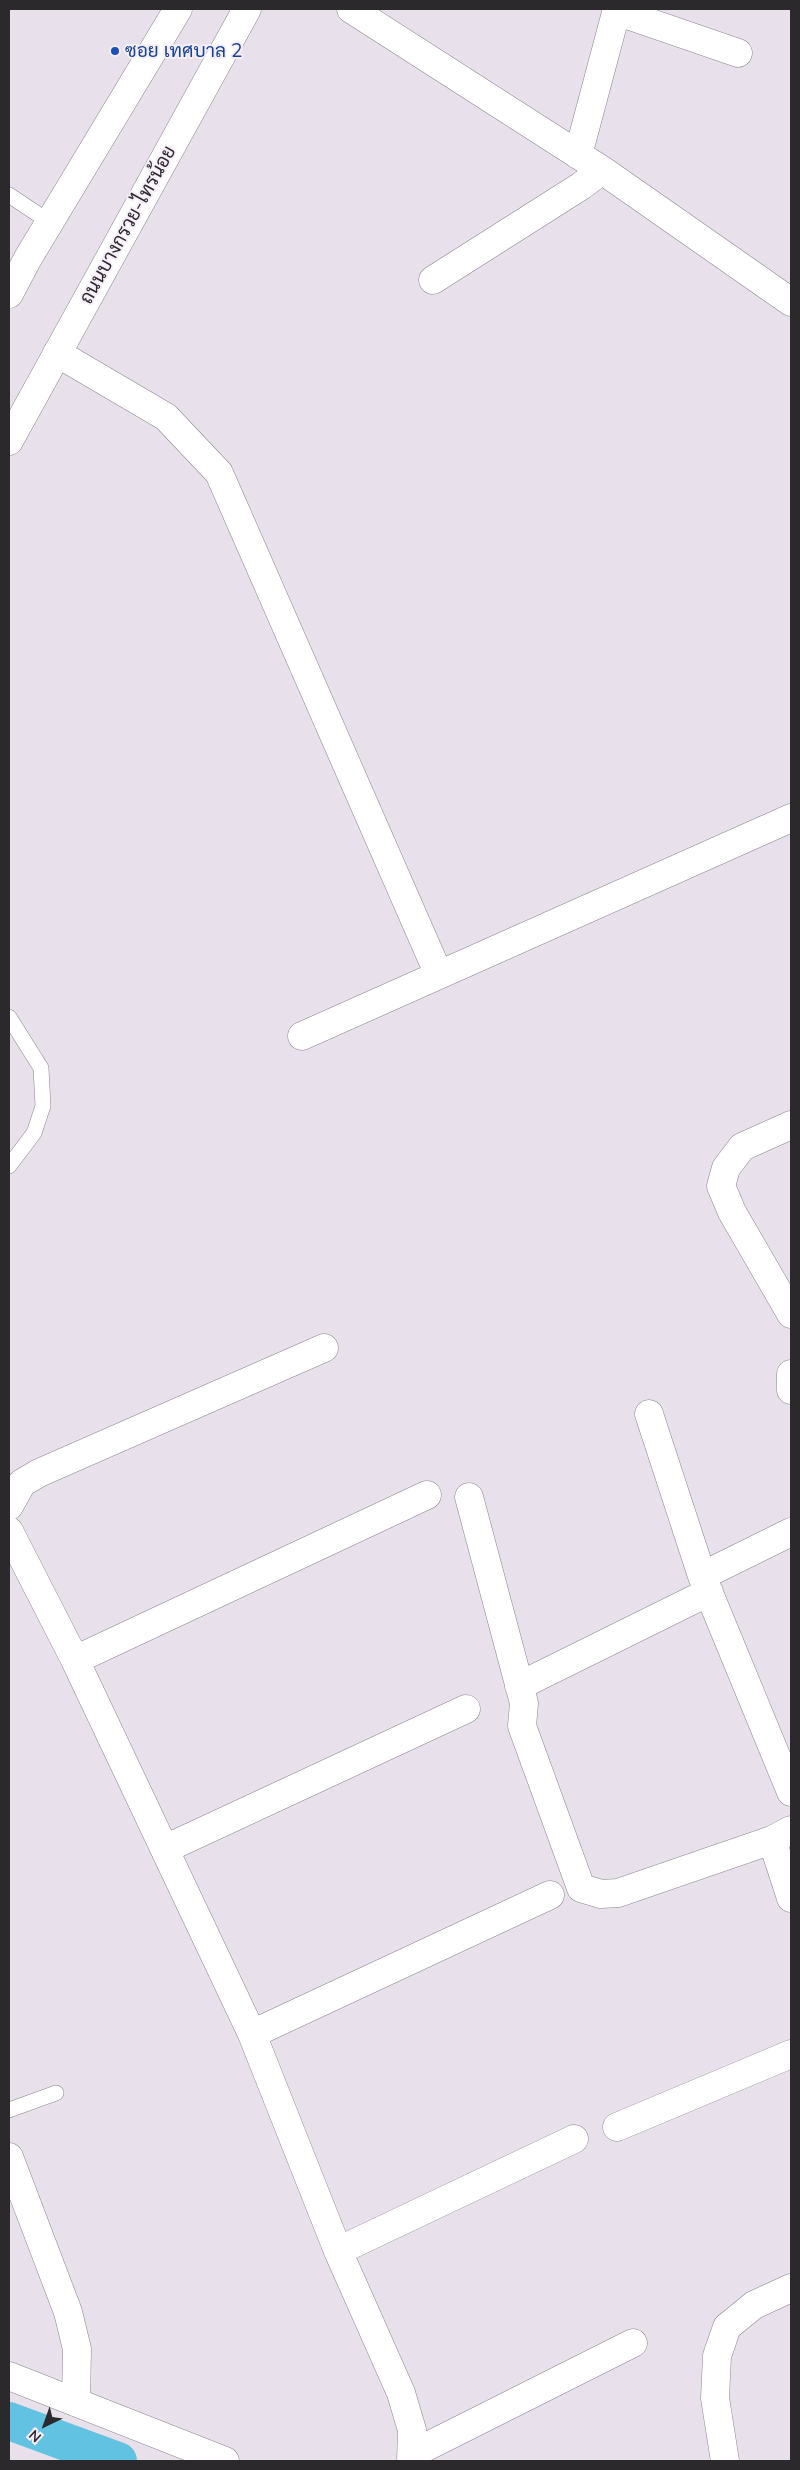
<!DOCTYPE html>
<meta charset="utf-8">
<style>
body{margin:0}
#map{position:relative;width:800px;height:2470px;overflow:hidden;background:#e8e1eb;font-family:Mulish,sans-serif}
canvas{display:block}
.frame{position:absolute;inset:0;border:10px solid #2b292c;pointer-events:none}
.north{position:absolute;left:20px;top:2400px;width:50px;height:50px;-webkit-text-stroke:4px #f6eef8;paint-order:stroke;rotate:222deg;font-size:14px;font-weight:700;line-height:20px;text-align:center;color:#2b292c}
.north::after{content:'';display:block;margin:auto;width:18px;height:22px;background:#2b292c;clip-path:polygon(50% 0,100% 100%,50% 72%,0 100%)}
</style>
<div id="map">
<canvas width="800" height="2470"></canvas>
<div class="frame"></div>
<div class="north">N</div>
</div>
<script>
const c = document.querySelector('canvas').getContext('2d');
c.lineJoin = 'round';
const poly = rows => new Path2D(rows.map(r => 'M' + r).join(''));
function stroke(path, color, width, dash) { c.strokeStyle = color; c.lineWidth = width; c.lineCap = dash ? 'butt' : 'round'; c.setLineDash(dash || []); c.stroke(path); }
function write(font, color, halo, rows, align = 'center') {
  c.font = font + ' Mulish,Sarabun,sans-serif'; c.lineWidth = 4; c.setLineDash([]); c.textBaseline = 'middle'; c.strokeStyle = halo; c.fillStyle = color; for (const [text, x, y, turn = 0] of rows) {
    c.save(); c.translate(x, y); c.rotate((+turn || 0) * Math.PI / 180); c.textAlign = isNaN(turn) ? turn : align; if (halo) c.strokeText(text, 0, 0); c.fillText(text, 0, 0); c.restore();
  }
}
stroke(poly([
 [9,2421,118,2461]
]), '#62c2e2', 38);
const service = poly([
 [9,195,51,223],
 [9,1017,41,1068,43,1106,34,1133,9,1166],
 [9,2110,56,2093]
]);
const minor = poly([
 [351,9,602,170,791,302],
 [616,11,738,53],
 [578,155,617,9],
 [433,280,581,186,602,170],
 [57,353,166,417,219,473,439,975],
 [302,1036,791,818],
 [791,1125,742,1147,726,1168,721,1186,732,1212,791,1314],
 [791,1374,791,1390],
 [649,1414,702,1576,791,1792],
 [469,1497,524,1703,522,1726,581,1888,601,1894,618,1893,772,1840,791,1830],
 [9,1506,22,1483,39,1473,324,1348],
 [9,1531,75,1660,252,2034,338,2251,401,2393,412,2430,411,2461],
 [702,1576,791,1532],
 [75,1660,427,1495],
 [519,1686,709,1592],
 [772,1840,791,1898],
 [165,1849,466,1709],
 [252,2034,550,1895],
 [617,2127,791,2054],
 [9,2157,68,2312,77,2349,76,2402],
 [338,2251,574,2139],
 [412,2454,633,2343],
 [725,2461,715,2398,717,2356,727,2327,754,2305,791,2288]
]);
const tertiary = poly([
 [9,2376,225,2461]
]);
const secondary = poly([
 [9,294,28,258,178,9],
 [9,441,247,9]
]);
stroke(service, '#8c858e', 16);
stroke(minor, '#8c858e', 29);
stroke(tertiary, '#8c858e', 29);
stroke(secondary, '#8c858e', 29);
stroke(service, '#fff', 15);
stroke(minor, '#fff', 28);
stroke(tertiary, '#fff', 28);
stroke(secondary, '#fff', 28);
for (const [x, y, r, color] of [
 [115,51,5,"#1a4fb4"]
]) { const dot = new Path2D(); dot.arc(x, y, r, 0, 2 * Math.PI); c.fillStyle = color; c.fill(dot); stroke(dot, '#f6eef8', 2); }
write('19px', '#164399', '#f6eef8', [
 ["ซอย เทศบาล 2",125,51]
], 'left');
write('19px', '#2b292c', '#f6eef8', [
 ["ถนนบางกรวย-ไทรน้อย",128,225,-61]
]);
</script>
